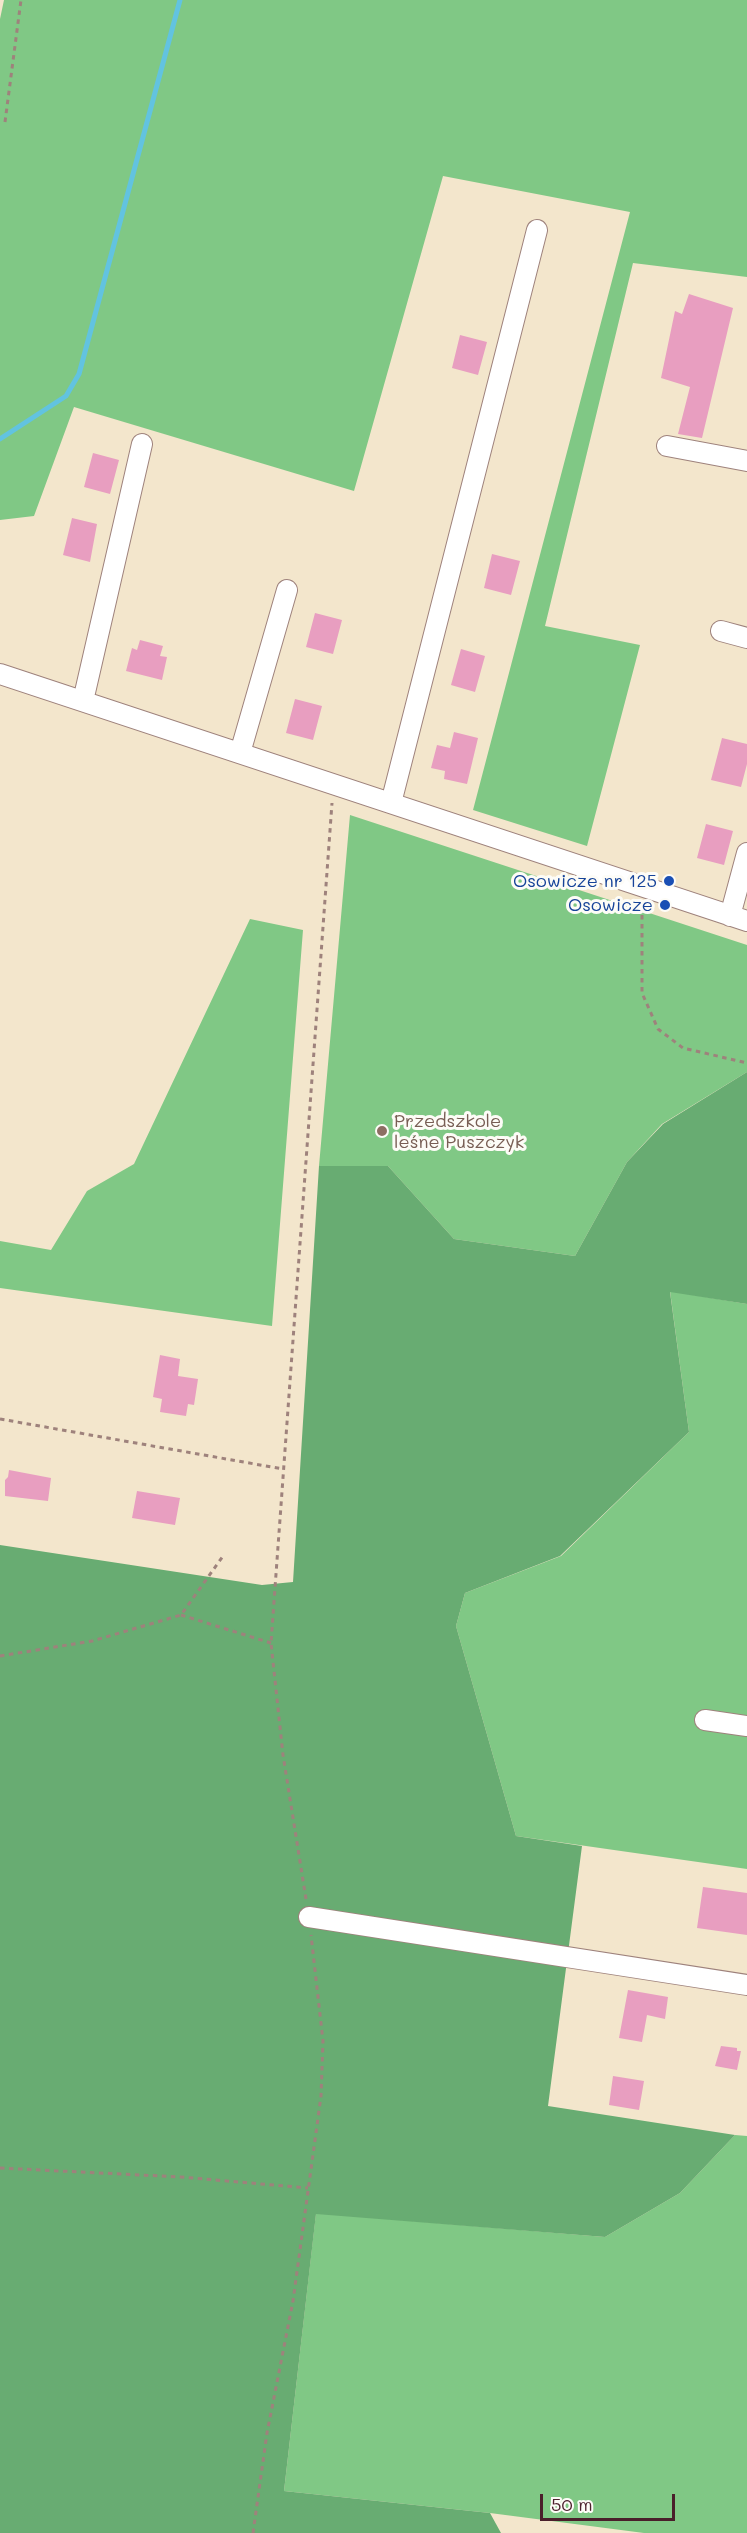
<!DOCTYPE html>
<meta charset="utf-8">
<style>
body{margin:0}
#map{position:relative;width:747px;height:2533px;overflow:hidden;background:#f3e6cc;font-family:Mali,sans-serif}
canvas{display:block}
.scale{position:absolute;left:540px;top:2494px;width:135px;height:27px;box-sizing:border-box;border:3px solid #4a1f2b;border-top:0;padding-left:8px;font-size:18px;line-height:21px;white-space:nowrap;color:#4a1f2b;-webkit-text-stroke:4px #fdfcf7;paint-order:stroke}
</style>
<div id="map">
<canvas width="747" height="2533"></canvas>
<div class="scale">50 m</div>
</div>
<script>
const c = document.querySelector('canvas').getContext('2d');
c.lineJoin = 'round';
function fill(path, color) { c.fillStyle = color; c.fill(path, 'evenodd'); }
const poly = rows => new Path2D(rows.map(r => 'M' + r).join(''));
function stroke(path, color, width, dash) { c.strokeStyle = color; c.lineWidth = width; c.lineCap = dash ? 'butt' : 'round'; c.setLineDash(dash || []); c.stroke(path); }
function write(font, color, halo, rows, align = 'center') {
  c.font = font + ' Mali,sans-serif'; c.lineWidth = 6; c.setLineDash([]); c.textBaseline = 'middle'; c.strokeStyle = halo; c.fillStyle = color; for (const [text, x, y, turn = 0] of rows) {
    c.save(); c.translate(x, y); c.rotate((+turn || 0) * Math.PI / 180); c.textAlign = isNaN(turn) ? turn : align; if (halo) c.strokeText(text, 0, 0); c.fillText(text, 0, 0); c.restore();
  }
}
fill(poly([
 [4,0,747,0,747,277,633,263,545,626,640,645,587,846,473,810,630,212,443,176,354,491,74,407,34,516,0,520,0,19],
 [350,815,747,945,747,1072,662,1124,627,1162,575,1256,454,1239,388,1166,319,1166],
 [250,919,303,930,272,1326,0,1288,0,1241,51,1250,87,1191,134,1164],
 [670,1291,747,1304,747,1869,516,1836,456,1626,465,1593,561,1556,689,1432],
 [735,2135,747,2136,747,2533,644,2533,490,2513,284,2491,316,2213,605,2237,680,2193]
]), '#80c885');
fill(poly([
 [747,1072,747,1304,670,1292,689,1432,560,1556,465,1593,456,1626,516,1836,582,1846,548,2106,735,2135,680,2193,605,2237,316,2214,284,2491,490,2513,501,2533,0,2533,0,1545,262,1585,293,1582,319,1166,388,1166,454,1239,575,1256,627,1162,663,1124]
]), '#68ac72');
stroke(poly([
 [0,439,66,396,79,374,180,0]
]), '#62c3e0', 5);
fill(poly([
 [689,294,733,308,702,438,678,434,690,387,661,378,675,311,682,314],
 [460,335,487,342,478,375,452,368],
 [93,453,119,460,110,494,84,487],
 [72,518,97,524,90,562,63,555],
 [492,554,520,561,511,595,484,588],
 [315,613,342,620,333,654,306,647],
 [140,640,163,646,160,656,167,657,162,680,126,671,132,648,137,650],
 [461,649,485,656,475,692,451,685],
 [295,699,322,706,313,740,286,733],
 [454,732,478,738,467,784,444,779,445,771,431,768,437,745,450,748],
 [722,738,747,744,747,764,741,787,711,780],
 [706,824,733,831,724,865,697,858],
 [160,1355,180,1359,178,1376,198,1379,194,1405,188,1404,186,1416,160,1412,162,1399,153,1397],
 [9,1470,51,1478,48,1501,5,1496,5,1480,8,1477],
 [137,1491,180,1498,175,1525,132,1518],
 [703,1887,747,1893,747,1935,697,1928],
 [628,1990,668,1997,665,2019,647,2015,642,2042,619,2038],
 [721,2046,737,2048,737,2051,741,2051,737,2070,715,2066],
 [613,2076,644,2081,639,2110,609,2105]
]), '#e89ec0');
const minor = poly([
 [667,446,747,461],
 [721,631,747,638],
 [0,674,747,921],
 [83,701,142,444],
 [240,753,287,590],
 [391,803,537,230],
 [730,916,747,853],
 [705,1720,747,1726],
 [309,1917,747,1985]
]);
stroke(minor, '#9e827c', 22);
stroke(poly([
 [5,122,21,0],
 [642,906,642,993,658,1029,683,1048,747,1063],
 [0,1419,283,1469],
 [181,1615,271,1643],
 [0,1656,92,1641,181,1615,223,1556],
 [306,1899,283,1755,271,1643,332,803],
 [0,2168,181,2177,308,2188],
 [253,2533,267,2433,293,2301,321,2096,323,2041,311,1935]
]), '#9e827c', 3, [4.5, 4.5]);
stroke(minor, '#fff', 20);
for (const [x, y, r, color] of [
 [669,881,6,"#1a4fb4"],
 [665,905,6,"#1a4fb4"],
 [382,1131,6,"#8d6e63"]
]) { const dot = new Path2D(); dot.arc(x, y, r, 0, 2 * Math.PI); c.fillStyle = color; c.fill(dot); stroke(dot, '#fdfcf7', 2); }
write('18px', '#164399', '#fdfcf7', [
 ["Osowicze nr 125",657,881],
 ["Osowicze",653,905]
], 'right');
write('18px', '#785e54', '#fdfcf7', [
 ["Przedszkole",394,1121],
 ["leśne Puszczyk",394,1142]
], 'left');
</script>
